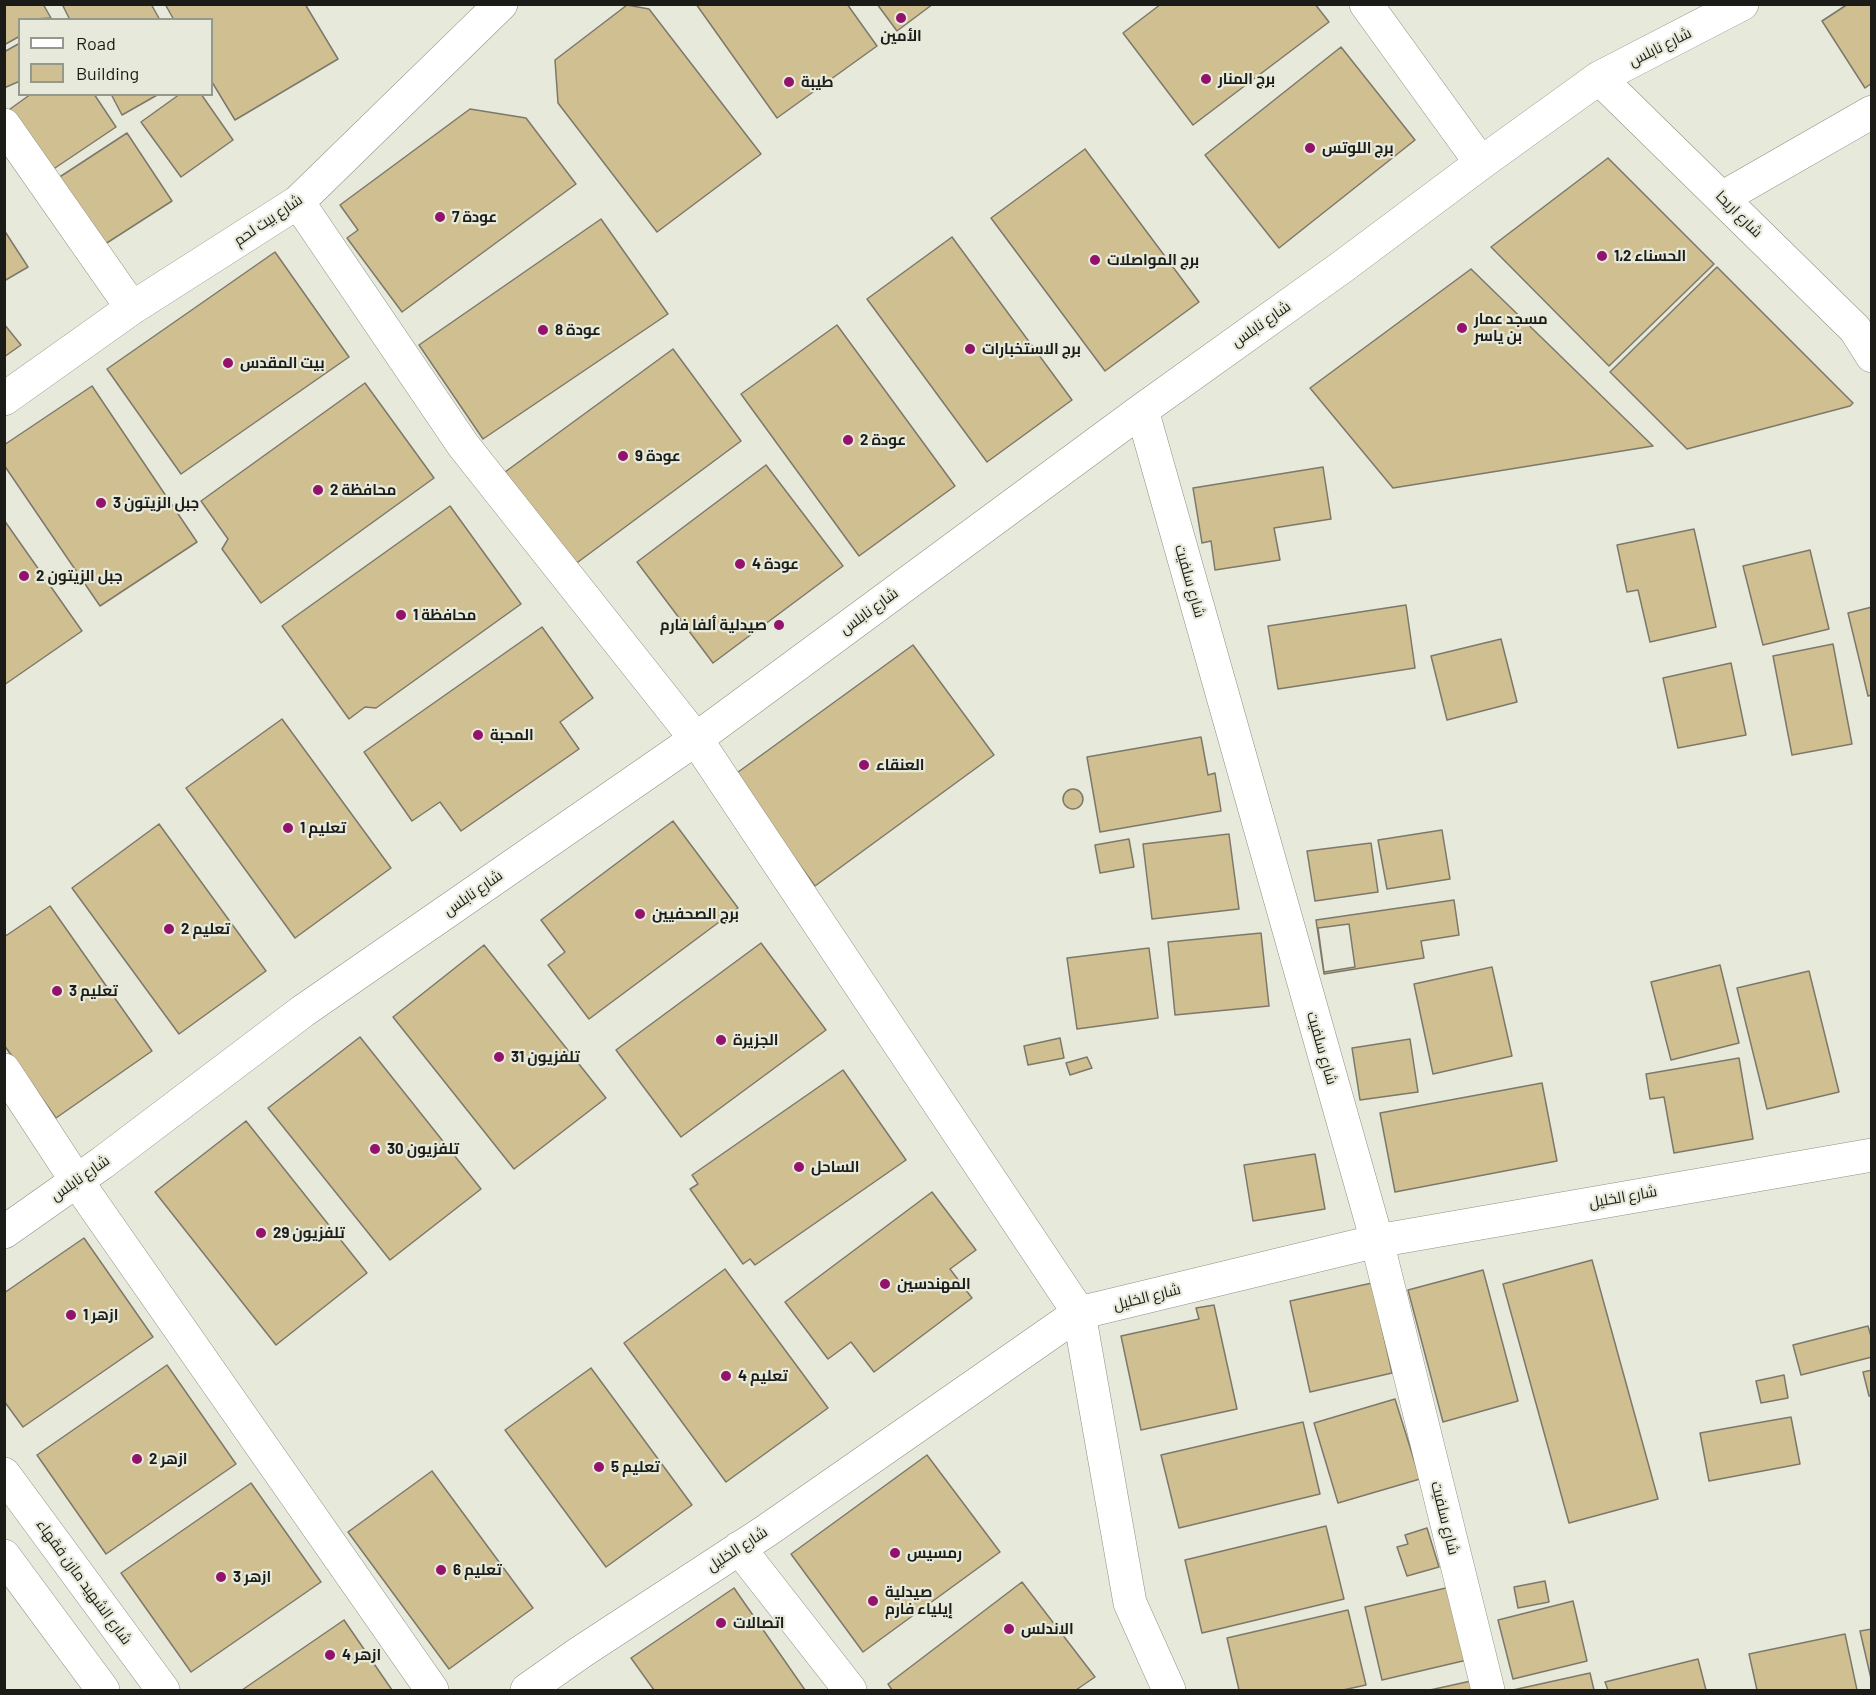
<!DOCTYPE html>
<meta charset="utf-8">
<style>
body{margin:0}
#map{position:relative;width:1876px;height:1695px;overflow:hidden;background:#e7eadb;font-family:Barlow,sans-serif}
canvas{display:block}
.frame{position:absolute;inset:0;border:6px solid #1b1c17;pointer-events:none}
.legend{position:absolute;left:18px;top:18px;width:195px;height:78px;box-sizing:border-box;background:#e7eadb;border:2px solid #95988d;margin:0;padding:8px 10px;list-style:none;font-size:18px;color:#1b1c17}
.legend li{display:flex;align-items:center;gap:12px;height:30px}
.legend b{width:30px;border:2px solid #95988d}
</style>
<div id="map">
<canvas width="1876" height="1695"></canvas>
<div class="frame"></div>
<ul class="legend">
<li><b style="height:8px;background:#fff"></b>Road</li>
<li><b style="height:16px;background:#d0bf90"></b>Building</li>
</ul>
</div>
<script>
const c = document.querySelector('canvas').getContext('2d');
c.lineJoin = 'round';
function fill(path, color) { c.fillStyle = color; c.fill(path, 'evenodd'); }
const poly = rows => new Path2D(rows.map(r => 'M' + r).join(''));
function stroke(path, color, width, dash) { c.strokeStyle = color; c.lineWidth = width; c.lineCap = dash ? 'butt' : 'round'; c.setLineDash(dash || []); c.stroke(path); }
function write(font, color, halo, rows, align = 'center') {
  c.font = font + ' Barlow,Cairo,sans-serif'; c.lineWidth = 4.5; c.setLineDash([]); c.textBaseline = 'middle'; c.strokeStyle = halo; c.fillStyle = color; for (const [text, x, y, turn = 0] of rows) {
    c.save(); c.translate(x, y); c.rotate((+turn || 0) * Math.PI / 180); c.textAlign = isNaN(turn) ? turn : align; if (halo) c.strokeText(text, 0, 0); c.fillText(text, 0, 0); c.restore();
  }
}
const building = poly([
 [4,4,43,4,51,18,20,20,20,36,4,45,4,4],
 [62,4,151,4,160,20,70,20,62,4],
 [165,4,305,4,338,59,235,120,212,82,212,20,174,20,165,4],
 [696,4,847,4,877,46,777,118,696,4],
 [877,4,933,4,897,31,877,4],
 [1161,4,1315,4,1329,22,1193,125,1123,33,1161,4],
 [1848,4,1872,4,1872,83,1865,88,1822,21,1848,4],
 [627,5,649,9,761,154,657,232,558,103,555,60,627,5],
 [20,43,20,81,4,88,4,52,20,43],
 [1341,47,1415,140,1279,248,1205,155,1341,47],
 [31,94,94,94,116,127,52,170,10,109,31,94],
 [111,94,159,94,122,115,111,94],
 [180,94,201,94,233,140,181,177,141,122,180,94],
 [470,109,526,118,576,184,402,312,347,238,358,230,340,205,470,109],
 [127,133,172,201,99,248,55,180,127,133],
 [1085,149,1199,302,1105,371,991,218,1085,149],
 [1608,158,1714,264,1609,366,1491,247,1608,158],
 [601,219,668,314,483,439,419,345,601,219],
 [4,230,28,267,4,281,4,230],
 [952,237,1072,400,987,462,867,299,952,237],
 [275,252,349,357,181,474,107,369,275,252],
 [1717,267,1853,403,1850,406,1687,449,1610,372,1717,267],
 [1471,269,1653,446,1393,488,1310,388,1471,269],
 [4,324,21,345,4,357,4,324],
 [837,325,955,486,859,556,741,394,837,325],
 [673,349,741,441,574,565,505,472,673,349],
 [365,383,434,478,261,603,222,549,228,539,201,501,365,383],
 [92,386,197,542,100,606,4,465,4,445,92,386],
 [766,465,843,566,713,663,637,562,766,465],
 [1323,467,1331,519,1274,528,1280,560,1215,570,1211,541,1202,543,1193,488,1323,467],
 [450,506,521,604,376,708,365,707,349,719,282,626,450,506],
 [4,520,82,631,4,685,4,520],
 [1694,529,1716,627,1650,642,1638,590,1627,592,1617,545,1694,529],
 [1810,550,1829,629,1763,645,1743,566,1810,550],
 [1406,605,1415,668,1278,689,1268,626,1406,605],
 [1872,607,1872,695,1868,696,1848,613,1872,607],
 [542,627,593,698,560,722,579,749,461,831,440,802,412,821,364,752,542,627],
 [1501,639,1517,702,1447,720,1431,656,1501,639],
 [1833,644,1852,744,1792,755,1773,656,1833,644],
 [913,645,994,755,815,886,734,775,913,645],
 [1731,663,1746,735,1678,748,1663,678,1731,663],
 [282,719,391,868,295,938,186,788,282,719],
 [1201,737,1208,775,1215,773,1221,811,1100,832,1087,757,1201,737],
 '1063 799a10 10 0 1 1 20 0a10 10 0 1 1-20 0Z',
 [673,821,738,908,589,1019,548,965,565,952,541,920,673,821],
 [159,824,266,971,179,1034,72,888,159,824],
 [1442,830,1450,879,1387,889,1378,840,1442,830],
 [1229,834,1239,909,1152,919,1143,844,1229,834],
 [1129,839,1134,867,1100,873,1095,845,1129,839],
 [1371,843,1378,892,1315,901,1307,851,1371,843],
 [1454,900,1459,935,1421,941,1424,958,1324,974,1316,920,1454,900],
 [50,906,152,1051,56,1118,4,1045,4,937,50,906],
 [1349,924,1355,967,1324,972,1318,928,1349,924],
 [1261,933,1269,1006,1175,1015,1168,942,1261,933],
 [761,943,826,1030,681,1137,616,1050,761,943],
 [484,945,606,1098,514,1169,393,1017,484,945],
 [1149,948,1158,1018,1077,1029,1067,958,1149,948],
 [1720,965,1739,1043,1671,1060,1651,982,1720,965],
 [1492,967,1512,1056,1433,1074,1414,984,1492,967],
 [1809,971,1839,1092,1767,1109,1737,988,1809,971],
 [360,1037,481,1189,390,1260,268,1108,360,1037],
 [1060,1038,1064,1058,1028,1065,1024,1046,1060,1038],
 [1410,1039,1418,1092,1360,1100,1352,1048,1410,1039],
 [1087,1057,1092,1068,1070,1075,1066,1063,1087,1057],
 [1739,1058,1753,1139,1674,1153,1664,1097,1650,1099,1646,1074,1739,1058],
 [843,1070,906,1160,755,1265,750,1259,743,1264,690,1189,698,1184,692,1175,843,1070],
 [1542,1083,1557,1161,1395,1192,1380,1113,1542,1083],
 [246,1121,367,1273,276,1345,155,1192,246,1121],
 [1315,1154,1325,1209,1253,1221,1244,1165,1315,1154],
 [932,1192,976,1250,950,1269,972,1298,874,1372,851,1342,828,1359,785,1302,932,1192],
 [84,1238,153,1337,23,1427,4,1401,4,1293,84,1238],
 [1592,1260,1658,1499,1569,1523,1503,1284,1592,1260],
 [725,1269,828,1408,726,1482,624,1343,725,1269],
 [1483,1270,1518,1401,1443,1422,1408,1290,1483,1270],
 [1372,1283,1392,1373,1310,1392,1290,1301,1372,1283],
 [1214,1305,1237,1409,1141,1430,1121,1336,1199,1319,1196,1308,1214,1305],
 [1868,1326,1872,1340,1872,1357,1801,1375,1793,1345,1868,1326],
 [167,1365,236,1464,106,1554,37,1455,167,1365],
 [591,1368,692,1505,606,1567,505,1430,591,1368],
 [1872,1370,1872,1395,1869,1396,1863,1372,1872,1370],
 [1784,1375,1788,1398,1761,1403,1756,1381,1784,1375],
 [1395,1399,1420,1479,1338,1503,1314,1423,1395,1399],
 [1791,1417,1800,1464,1709,1481,1700,1433,1791,1417],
 [1303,1422,1320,1494,1179,1528,1161,1455,1303,1422],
 [927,1455,1000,1552,863,1652,791,1554,927,1455],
 [432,1471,533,1608,449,1669,348,1532,432,1471],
 [251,1483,321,1582,191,1672,121,1573,251,1483],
 [1326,1526,1344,1599,1202,1633,1185,1560,1326,1526],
 [1427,1528,1439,1567,1407,1576,1397,1547,1408,1544,1405,1535,1427,1528],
 [1545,1581,1549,1602,1518,1608,1514,1587,1545,1581],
 [1022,1582,1095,1677,1076,1690,892,1690,888,1684,1022,1582],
 [1450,1587,1467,1660,1382,1680,1365,1607,1450,1587],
 [734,1588,805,1690,654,1690,631,1658,734,1588],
 [1573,1601,1587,1661,1513,1679,1498,1620,1573,1601],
 [1348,1610,1366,1685,1343,1690,1239,1690,1227,1638,1348,1610],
 [344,1620,392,1690,242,1690,344,1620],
 [1872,1629,1872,1683,1860,1631,1872,1629],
 [1845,1634,1857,1690,1757,1690,1749,1654,1845,1634],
 [1698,1659,1706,1690,1608,1690,1605,1682,1698,1659],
 [1590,1673,1594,1690,1513,1690,1590,1673],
 [1471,1681,1473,1690,1430,1690,1471,1681]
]);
fill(building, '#d0bf90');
stroke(building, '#7d786b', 1.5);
const street = poly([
 [1366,4,1481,163],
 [1599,78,1855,329,1872,356],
 [4,125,132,308],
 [1722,198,1872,112],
 [298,202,463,445,696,739,1079,1313,1130,1603,1169,1690],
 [4,399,132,308,298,202,501,4],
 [1142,410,1377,1241,1488,1690],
 [4,1070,76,1180,432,1690],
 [4,1232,102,1163,303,1011,696,739,1142,410,1342,267,1481,163,1599,78,1742,4],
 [4,1474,163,1690],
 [739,1548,850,1690],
 [4,1556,103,1690],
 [527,1690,581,1652,766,1531,1079,1313,1377,1241,1872,1155]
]);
stroke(street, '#8e9183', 34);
stroke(street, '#fff', 33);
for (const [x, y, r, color] of [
 [901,18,6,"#93126c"],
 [1206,79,6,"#93126c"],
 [789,82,6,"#93126c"],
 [1310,148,6,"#93126c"],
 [440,217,6,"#93126c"],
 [1602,256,6,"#93126c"],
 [1095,260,6,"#93126c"],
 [1462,328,6,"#93126c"],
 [543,330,6,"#93126c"],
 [970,349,6,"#93126c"],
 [228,363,6,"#93126c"],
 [848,440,6,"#93126c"],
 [623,456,6,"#93126c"],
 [318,490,6,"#93126c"],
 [101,503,6,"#93126c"],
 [740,564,6,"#93126c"],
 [24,576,6,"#93126c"],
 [401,615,6,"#93126c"],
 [779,625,6,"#93126c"],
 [478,735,6,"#93126c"],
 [864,765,6,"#93126c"],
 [288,828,6,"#93126c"],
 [640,914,6,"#93126c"],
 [169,929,6,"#93126c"],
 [57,991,6,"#93126c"],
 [721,1040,6,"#93126c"],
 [499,1057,6,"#93126c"],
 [375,1149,6,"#93126c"],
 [799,1167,6,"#93126c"],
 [261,1233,6,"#93126c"],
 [885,1284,6,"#93126c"],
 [71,1315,6,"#93126c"],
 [726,1376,6,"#93126c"],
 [137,1459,6,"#93126c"],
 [599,1467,6,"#93126c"],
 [895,1553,6,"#93126c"],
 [441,1570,6,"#93126c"],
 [221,1577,6,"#93126c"],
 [873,1601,6,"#93126c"],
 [721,1623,6,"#93126c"],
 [1009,1629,6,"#93126c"],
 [330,1655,6,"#93126c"]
]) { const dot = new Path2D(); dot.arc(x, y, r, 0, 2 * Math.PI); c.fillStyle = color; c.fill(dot); stroke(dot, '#e7eadb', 2); }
write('bold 15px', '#1b1c17', '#e7eadb', [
 ["الأمين",901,36,"center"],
 ["برج المنار",1218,79],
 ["طيبة",801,82],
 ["برج اللوتس",1322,148],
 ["عودة 7",452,217],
 ["الحسناء 1،2",1614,256],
 ["برج المواصلات",1107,260],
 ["مسجد عمار",1474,319],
 ["بن ياسر",1474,336],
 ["عودة 8",555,330],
 ["برج الاستخبارات",982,349],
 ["بيت المقدس",240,363],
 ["عودة 2",860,440],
 ["عودة 9",635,456],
 ["محافظة 2",330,490],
 ["جبل الزيتون 3",113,503],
 ["عودة 4",752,564],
 ["جبل الزيتون 2",36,576],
 ["محافظة 1",413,615],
 ["صيدلية ألفا فارم",767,625,"right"],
 ["المحبة",490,735],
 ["العنقاء",876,765],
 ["تعليم 1",300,828],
 ["برج الصحفيين",652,914],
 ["تعليم 2",181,929],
 ["تعليم 3",69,991],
 ["الجزيرة",733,1040],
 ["تلفزيون 31",511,1057],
 ["تلفزيون 30",387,1149],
 ["الساحل",811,1167],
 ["تلفزيون 29",273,1233],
 ["المهندسين",897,1284],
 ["ازهر 1",83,1315],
 ["تعليم 4",738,1376],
 ["ازهر 2",149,1459],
 ["تعليم 5",611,1467],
 ["رمسيس",907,1553],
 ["تعليم 6",453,1570],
 ["ازهر 3",233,1577],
 ["صيدلية",885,1592],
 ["إيلياء فارم",885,1609],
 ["اتصالات",733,1623],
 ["الاندلس",1021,1629],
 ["ازهر 4",342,1655]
], 'left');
write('15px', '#1b1c17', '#e7eadb', [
 ["شارع نابلس",1660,47,-27],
 ["شارع اريحا",1739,214,45],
 ["شارع بيت لحم",268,220,-34],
 ["شارع نابلس",1261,324,-35],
 ["شارع سلفيت",1190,581,74],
 ["شارع نابلس",869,611,-36],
 ["شارع نابلس",473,893,-35],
 ["شارع سلفيت",1322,1048,74],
 ["شارع نابلس",80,1178,-35],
 ["شارع الخليل",1623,1197,-10],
 ["شارع الخليل",1147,1297,-14],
 ["شارع سلفيت",1445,1518,76],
 ["شارع الخليل",737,1549,-33],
 ["شارع الشهيد مازن فقهاء",84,1582,54]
]);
</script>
